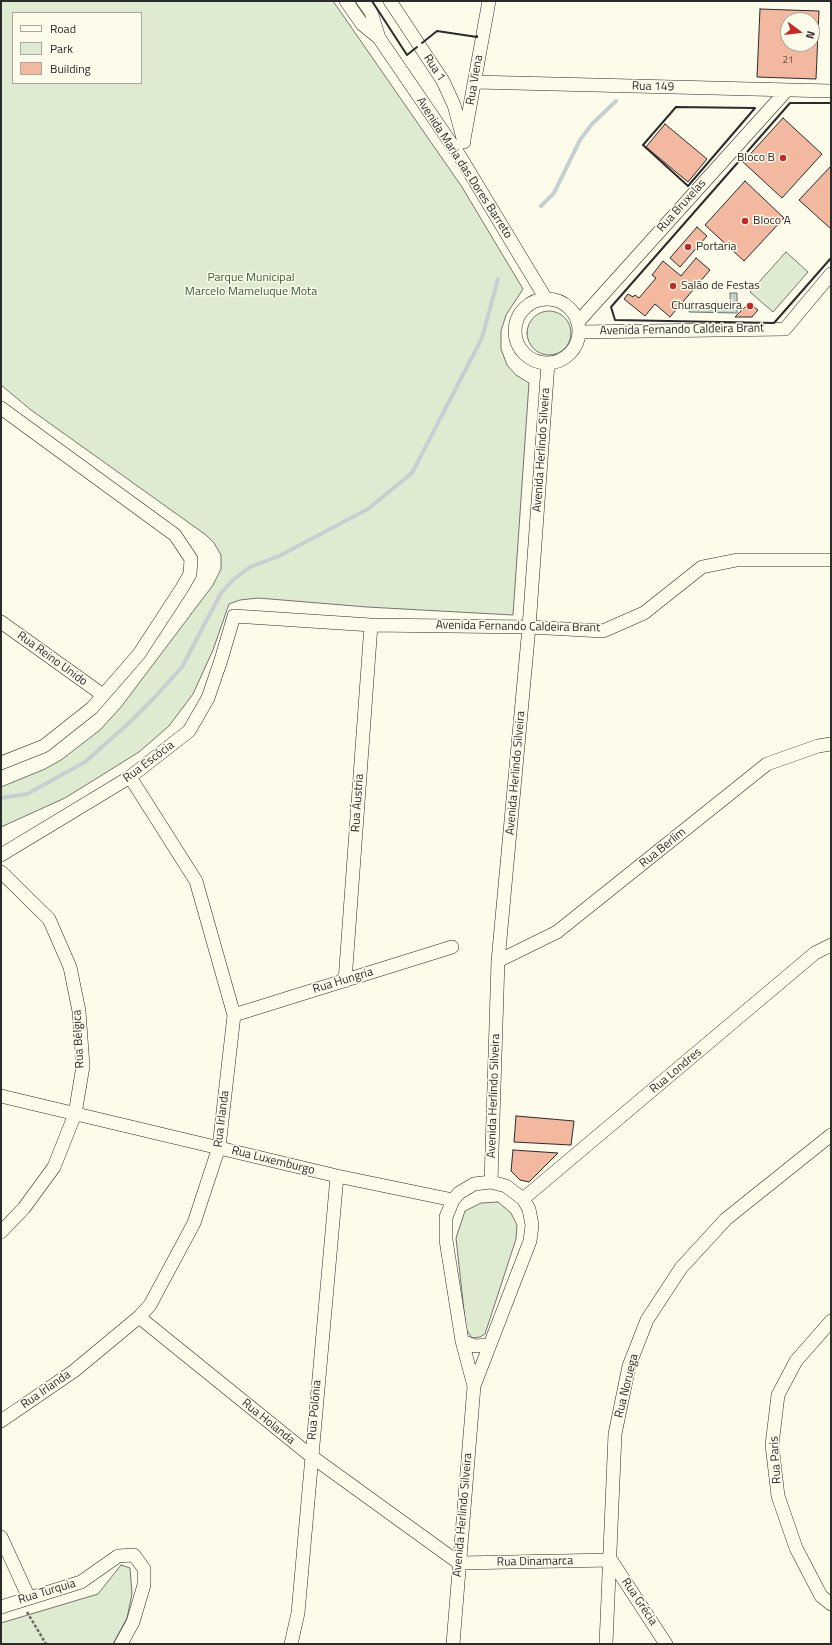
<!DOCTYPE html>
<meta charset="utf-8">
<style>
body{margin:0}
#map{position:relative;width:832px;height:1645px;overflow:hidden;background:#fdfbea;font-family:"Titillium Web",sans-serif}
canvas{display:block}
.frame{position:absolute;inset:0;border:2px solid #2b2b2b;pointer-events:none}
.legend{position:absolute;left:12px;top:12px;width:130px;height:72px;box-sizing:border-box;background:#fdfbea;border:1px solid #a9a89e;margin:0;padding:5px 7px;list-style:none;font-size:12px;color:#2b2b2b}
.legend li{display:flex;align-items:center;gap:8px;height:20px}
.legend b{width:20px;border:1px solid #a9a89e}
.north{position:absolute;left:780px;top:12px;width:40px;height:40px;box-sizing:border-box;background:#fdfbea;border:1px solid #a9a89e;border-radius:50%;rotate:105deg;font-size:11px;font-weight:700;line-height:16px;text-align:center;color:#2b2b2b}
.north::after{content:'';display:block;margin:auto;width:14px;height:18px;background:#c62828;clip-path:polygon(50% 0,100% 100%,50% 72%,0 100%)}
</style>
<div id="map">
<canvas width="832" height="1645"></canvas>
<div class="frame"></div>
<ul class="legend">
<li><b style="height:5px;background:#fdfbea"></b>Road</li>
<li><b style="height:11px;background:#deebd1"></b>Park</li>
<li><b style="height:11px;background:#f2b8a0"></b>Building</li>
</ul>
<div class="north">N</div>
</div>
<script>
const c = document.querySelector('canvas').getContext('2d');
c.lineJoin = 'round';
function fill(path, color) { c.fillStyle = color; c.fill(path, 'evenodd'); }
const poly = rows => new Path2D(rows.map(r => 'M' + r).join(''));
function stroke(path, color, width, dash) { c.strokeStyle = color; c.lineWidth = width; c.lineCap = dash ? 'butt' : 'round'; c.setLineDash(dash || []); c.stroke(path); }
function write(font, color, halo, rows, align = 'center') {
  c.font = font + ' "Titillium Web",sans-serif'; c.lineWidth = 3; c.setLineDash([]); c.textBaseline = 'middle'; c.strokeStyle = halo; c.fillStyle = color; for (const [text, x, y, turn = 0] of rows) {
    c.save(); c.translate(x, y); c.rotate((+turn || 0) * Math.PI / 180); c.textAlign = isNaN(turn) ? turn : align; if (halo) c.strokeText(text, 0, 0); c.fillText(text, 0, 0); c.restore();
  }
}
const green = poly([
 [1,1,333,1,462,187,523,289,506,315,501,331,501,349,507,365,516,375,529,383,513,615,367,607,258,598,240,600,229,604,213,650,193,694,169,726,139,752,65,798,1,827,1,787,45,769,61,760,100,730,121,707,213,585,221,569,221,555,214,543,206,535,31,410,1,385,1,1],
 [13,13,141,13,141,83,13,83,13,13],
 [786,252,808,272,773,312,750,292,786,252],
 '527 333a22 22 0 1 1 44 0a22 22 0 1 1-44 0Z',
 [498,1202,511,1213,517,1225,516,1239,485,1334,480,1337,472,1338,466,1329,456,1238,465,1211,481,1203,498,1202],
 [121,1565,130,1568,132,1594,127,1618,113,1644,1,1644,1,1623,98,1594,121,1565]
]);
fill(green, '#deebd1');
stroke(green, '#74746e', 1);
const water = poly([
 [730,293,737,293,737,313,689,312,690,307,730,308,730,293]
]);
fill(water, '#c7d0d0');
stroke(water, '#74746e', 1);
stroke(poly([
 [541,206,554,193,580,140,592,124,616,101],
 [1,798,27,794,85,762,129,723,153,699,182,667,221,593,234,579,250,567,279,556,368,509,412,473,482,338,498,279]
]), '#c7d0d0', 4);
const building = poly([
 [760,9,819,11,816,79,757,77,760,9],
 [788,20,812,20,812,44,788,44,788,20],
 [783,118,822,154,782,198,743,162,783,118],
 [665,124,707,159,688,182,646,147,665,124],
 [831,166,831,229,799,200,831,166],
 [745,181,784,218,744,261,705,225,745,181],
 [697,227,707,236,680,267,670,258,697,227],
 [696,258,710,270,670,317,655,304,645,316,624,299,628,294,633,297,635,295,639,298,656,278,652,275,663,261,681,276,696,258],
 [749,303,758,310,752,317,735,317,749,303],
 [516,1116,574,1121,571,1145,514,1142,516,1116],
 [513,1150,558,1153,529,1182,520,1180,511,1171,513,1150]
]);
fill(building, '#f2b8a0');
stroke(building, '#2b2b2b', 1);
const street = poly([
 [346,1,362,24,379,38],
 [363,1,371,12,379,38,461,158,546,299],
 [390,1,443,81,454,105,464,142],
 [475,82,831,91],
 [464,139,489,1],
 '515 331a32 32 0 1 1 64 0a32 32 0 1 1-64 0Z',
 [578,322,787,90],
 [579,332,785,329,831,274],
 [1,408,175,535,191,559,190,574,182,588,139,654,92,708,44,746,1,763],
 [1,622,103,695],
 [1,855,130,777,189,731,208,698,221,660,234,616,371,625,529,627,603,631,644,613,702,567,737,560,831,560],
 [1,872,49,919,70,967,79,1011,83,1066,75,1114,54,1167,24,1208,1,1232],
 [498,961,557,932,767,764,818,746,831,744],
 [345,981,371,625],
 [234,1015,452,947],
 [1,1096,337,1176,453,1200],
 [491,1182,498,961,529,627,548,363],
 [491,1182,506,1186,523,1199,529,1209,532,1225,530,1241,474,1386,462,1341,446,1240,446,1217,453,1200,459,1193,474,1184,491,1182],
 [523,1199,815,953,831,945],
 [139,1317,311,1456,459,1563,611,1560,666,1644],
 [831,1321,796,1361,778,1395,772,1445,778,1496,796,1548,821,1596,831,1604],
 [462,1341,475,1346,490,1345],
 [1,1421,74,1371,139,1317,150,1305,194,1223,219,1147,234,1015,196,881,130,777],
 [1,1537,29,1598],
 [1,1607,81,1582,118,1556,134,1555,144,1569,144,1585,133,1622,121,1644],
 [291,1644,298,1613,337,1176],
 [453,1644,474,1386],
 [606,1644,615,1434,629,1366,647,1320,681,1268,726,1219,831,1135]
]);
stroke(street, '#2b2b2b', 14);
stroke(poly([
 [27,1612,46,1644]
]), '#6a6964', 2.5, [3, 2]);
stroke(street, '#fdfbea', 13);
stroke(poly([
 [372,1,407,55,417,47],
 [422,43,437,31,477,37,477,36],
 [831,103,790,103,611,307,615,320,774,323,831,258],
 [676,107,755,108,688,186,643,145,676,107]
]), '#2b2b2b', 2);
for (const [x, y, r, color] of [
 [783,158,4,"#c62828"],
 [745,221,4,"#c62828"],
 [688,247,4,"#c62828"],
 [673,286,4,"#c62828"],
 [750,306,4,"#c62828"]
]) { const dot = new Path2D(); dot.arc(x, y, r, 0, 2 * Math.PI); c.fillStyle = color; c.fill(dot); stroke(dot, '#fdfbea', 1.5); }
write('10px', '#5d4e48', null, [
 ["21",788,61]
]);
write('12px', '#2b2b2b', '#fdfbea', [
 ["Rua 1",434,68,57],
 ["Rua Viena",475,80,-80],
 ["Rua 149",653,87,1],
 ["Avenida Maria das Dores Barreto",464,168,57],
 ["Rua Bruxelas",682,206,-48],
 ["Avenida Fernando Caldeira Brant",682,330,-1],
 ["Avenida Herlindo Silveira",542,450,-86],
 ["Avenida Fernando Caldeira Brant",518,627,1],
 ["Rua Reino Unido",52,659,36],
 ["Rua Escócia",149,762,-37],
 ["Avenida Herlindo Silveira",516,773,-85],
 ["Rua Áustria",358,803,-86],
 ["Rua Berlim",663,848,-39],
 ["Rua Hungria",343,981,-17],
 ["Rua Bélgica",79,1039,-93],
 ["Rua Londres",676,1071,-40],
 ["Avenida Herlindo Silveira",494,1096,-88],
 ["Rua Irlanda",222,1119,-83],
 ["Rua Luxemburgo",273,1161,14],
 ["Rua Noruega",627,1386,-76],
 ["Rua Irlanda",46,1390,-35],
 ["Rua Polônia",315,1410,-85],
 ["Rua Holanda",268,1422,39],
 ["Rua Paris",776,1460,-94],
 ["Avenida Herlindo Silveira",463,1515,-85],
 ["Rua Dinamarca",535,1562,-1],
 ["Rua Turquia",47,1592,-17],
 ["Rua Grécia",639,1602,56]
]);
write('12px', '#2b2b2b', '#fdfbea', [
 ["Bloco B",775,158,"right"],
 ["Bloco A",753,221],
 ["Portaria",696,247],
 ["Salão de Festas",681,286],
 ["Churrasqueira",742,306,"right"]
], 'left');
write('12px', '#34623c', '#fdfbea', [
 ["Parque Municipal",251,278],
 ["Marcelo Mameluque Mota",251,292]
]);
</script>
